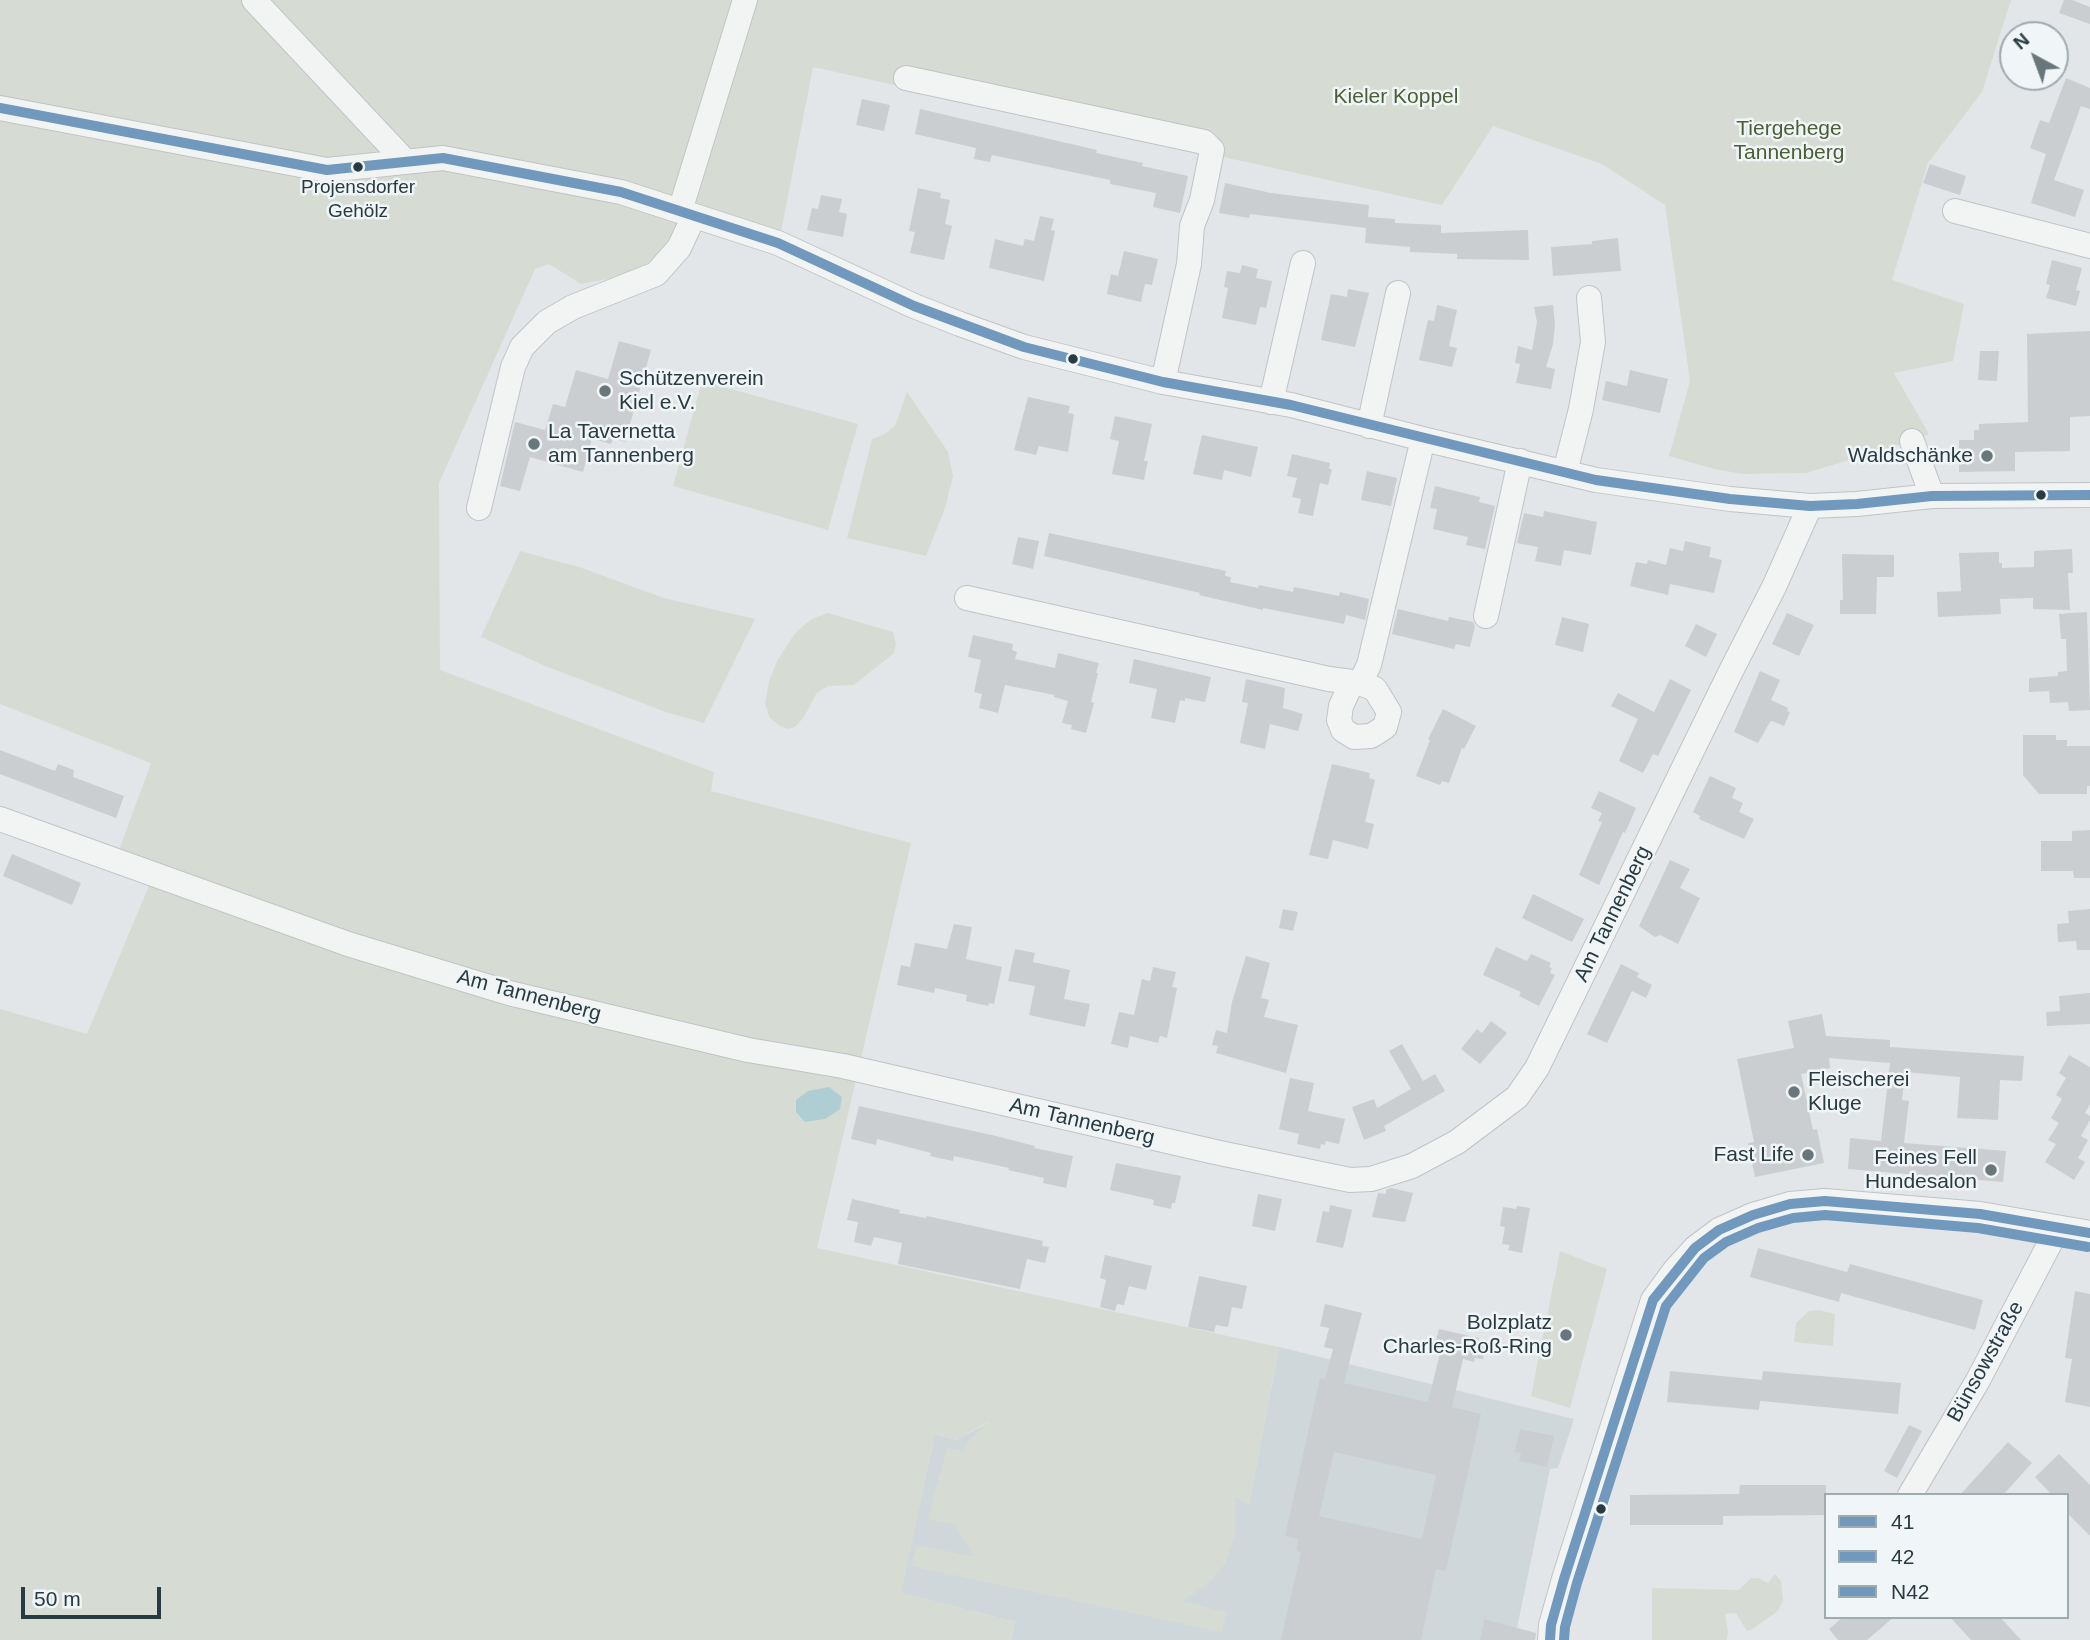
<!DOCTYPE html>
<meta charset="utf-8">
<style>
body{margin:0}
#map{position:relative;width:2090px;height:1640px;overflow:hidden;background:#e2e6e8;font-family:Arial,sans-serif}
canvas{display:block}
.legend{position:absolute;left:1824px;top:1493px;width:245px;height:126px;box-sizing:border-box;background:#f0f5f7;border:2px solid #a0abaf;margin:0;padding:9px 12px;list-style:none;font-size:21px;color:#283b42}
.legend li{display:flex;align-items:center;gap:14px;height:35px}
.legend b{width:35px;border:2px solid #a0abaf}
.north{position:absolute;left:1999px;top:21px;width:70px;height:70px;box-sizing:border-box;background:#f0f5f7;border:2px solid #a0abaf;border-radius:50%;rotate:319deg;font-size:19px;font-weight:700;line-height:28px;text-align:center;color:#283b42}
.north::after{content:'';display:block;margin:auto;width:24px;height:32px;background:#69777c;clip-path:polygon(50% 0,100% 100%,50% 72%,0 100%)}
.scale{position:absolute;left:21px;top:1587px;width:140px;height:32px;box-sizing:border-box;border:4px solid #283b42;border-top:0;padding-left:9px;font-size:21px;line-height:24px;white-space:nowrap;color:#283b42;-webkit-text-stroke:5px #f0f5f7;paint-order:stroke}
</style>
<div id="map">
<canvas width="2090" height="1640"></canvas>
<ul class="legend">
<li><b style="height:9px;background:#7199bd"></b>41</li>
<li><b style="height:9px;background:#7199bd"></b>42</li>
<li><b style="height:9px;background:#7199bd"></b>N42</li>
</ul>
<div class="north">N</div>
<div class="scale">50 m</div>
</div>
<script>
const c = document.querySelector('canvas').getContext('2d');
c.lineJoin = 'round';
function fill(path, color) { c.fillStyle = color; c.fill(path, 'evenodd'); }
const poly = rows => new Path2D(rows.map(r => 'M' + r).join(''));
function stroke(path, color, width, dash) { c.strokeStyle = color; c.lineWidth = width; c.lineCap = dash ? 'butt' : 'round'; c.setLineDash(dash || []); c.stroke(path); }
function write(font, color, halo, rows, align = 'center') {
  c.font = font + ' Arial,sans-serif'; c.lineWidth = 5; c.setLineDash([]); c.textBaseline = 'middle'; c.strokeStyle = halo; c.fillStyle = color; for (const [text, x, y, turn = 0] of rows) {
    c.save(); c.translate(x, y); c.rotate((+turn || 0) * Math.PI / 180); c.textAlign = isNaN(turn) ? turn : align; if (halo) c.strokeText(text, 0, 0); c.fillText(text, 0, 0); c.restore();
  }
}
fill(poly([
 [1279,1347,1574,1419,1558,1468,1550,1469,1517,1628,1527,1640,1011,1640,1015,1622,900,1593,935,1434,956,1440,1009,1412,1176,1431,1249,1505]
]), '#d0d7db');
fill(poly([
 [0,0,2011,0,1982,92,1928,163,1892,280,1964,304,1953,361,1894,373,1929,434,1912,441,1806,473,1743,474,1714,469,1669,456,1690,381,1665,205,1602,164,1493,126,1442,205,813,67,781,232,693,203,665,250,648,263,632,270,612,278,581,284,549,264,535,269,439,483,440,670,714,772,711,791,911,843,817,1248,1279,1347,1249,1506,1235,1497,1235,1535,1225,1564,1208,1584,1182,1601,1226,1612,1222,1632,911,1566,917,1545,974,1557,955,1525,928,1519,947,1448,962,1451,971,1438,990,1421,956,1440,935,1434,901,1593,1015,1622,1011,1640,0,1640,0,1009,87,1034,153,876,115,861,151,763,0,704],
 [702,381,858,424,828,530,673,486],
 [907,392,948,452,953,476,945,508,926,556,847,538,872,439,883,435,895,426],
 [520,551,579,567,664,598,755,619,704,723,666,712,545,666,481,637],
 [828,613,893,632,896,643,894,653,854,685,829,686,821,690,816,694,804,717,795,727,788,729,780,726,770,718,765,704,769,681,778,659,794,635,803,626,812,619],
 [1560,1251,1607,1269,1570,1408,1531,1396],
 [1819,1310,1835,1314,1833,1346,1794,1342,1796,1323,1809,1311],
 [1775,1574,1781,1581,1783,1601,1778,1611,1751,1630,1747,1631,1736,1613,1725,1614,1728,1632,1727,1640,1652,1640,1652,1588,1739,1590,1751,1578,1758,1578,1768,1583]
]), '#d6dcd3');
fill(poly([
 [829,1087,842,1097,840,1109,825,1119,805,1122,796,1112,796,1100,808,1091]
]), '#afced4');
fill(poly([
 [2064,0,2072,0,2090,7,2090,24,2059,13],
 [2066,78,2090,88,2090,109,2081,106,2054,180,2084,190,2075,217,2031,203,2046,154,2030,148,2040,120,2049,123],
 [862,99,890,105,884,131,856,125],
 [920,109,1097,150,1096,153,1143,163,1142,166,1188,176,1180,213,1153,207,1156,193,1110,184,1110,180,992,155,990,162,974,159,976,148,915,134],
 [1930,164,1966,176,1960,195,1923,183],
 [1225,183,1271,193,1369,205,1368,217,1395,219,1395,223,1441,225,1441,233,1528,230,1529,260,1457,259,1457,254,1410,252,1410,247,1365,243,1366,228,1250,214,1249,218,1219,213],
 [918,188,941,193,940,198,950,200,945,224,952,226,944,260,910,253,915,232,909,231],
 [821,195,842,199,839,212,847,214,843,237,807,230,812,208,818,209],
 [1040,216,1054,219,1051,230,1055,231,1044,281,989,268,995,239,1023,246,1025,239,1034,241],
 [1618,238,1621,271,1553,276,1551,247,1592,244,1592,241],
 [1124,251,1158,259,1152,285,1145,284,1141,302,1107,294,1111,274,1118,276],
 [2052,260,2082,268,2076,290,2080,291,2076,306,2046,298,2050,285,2046,284],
 [1242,265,1258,269,1256,278,1272,281,1266,308,1260,307,1256,325,1222,318,1228,288,1224,287,1227,271,1240,273],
 [1348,289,1369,293,1355,347,1321,340,1331,294,1347,297],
 [1437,305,1457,310,1449,346,1457,348,1452,367,1419,360,1428,320,1434,321],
 [1553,305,1555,325,1553,344,1546,367,1555,369,1551,389,1516,383,1520,364,1515,363,1518,346,1532,350,1537,322,1534,307],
 [2090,331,2090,416,2070,417,2070,451,2015,452,2015,471,1959,472,1959,440,1974,440,1974,430,1979,430,1979,424,2028,422,2027,334],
 [619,341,651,350,625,442,613,438,611,444,592,439,583,472,530,457,520,491,500,486,515,422,545,430,553,404,565,407,576,370,608,379],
 [1980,351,1999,351,1997,381,1978,380],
 [1630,370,1668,379,1660,413,1602,400,1606,381,1627,386],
 [1028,397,1070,406,1068,413,1074,414,1068,452,1039,446,1036,455,1014,450],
 [1115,416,1152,424,1144,461,1148,461,1144,480,1112,474,1119,441,1110,439],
 [1202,435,1258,447,1251,477,1224,470,1222,480,1193,474],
 [1292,454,1330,463,1329,469,1332,469,1328,485,1320,483,1313,516,1298,513,1301,499,1292,497,1297,478,1287,476],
 [1367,471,1397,478,1391,506,1361,500],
 [1435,486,1480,497,1479,502,1495,506,1485,549,1466,545,1468,537,1433,529,1437,509,1430,508],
 [1544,511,1597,522,1591,555,1564,550,1561,566,1535,561,1538,547,1517,543,1524,513,1543,517],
 [1049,533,1226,571,1225,576,1231,577,1230,582,1258,588,1259,585,1293,592,1294,587,1339,596,1340,592,1369,599,1365,620,1346,615,1344,624,1263,608,1263,610,1199,595,1200,593,1044,556],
 [1018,537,1039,541,1033,569,1012,564],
 [1685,541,1711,547,1709,557,1722,560,1714,593,1670,584,1668,595,1630,586,1636,562,1647,564,1648,560,1666,565,1670,548,1683,551],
 [2072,549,2073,573,2068,573,2070,610,2033,609,2033,598,2000,599,2001,614,1938,617,1937,592,1961,591,1959,553,1999,552,1999,563,2002,563,2002,568,2034,567,2034,551],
 [1842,554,1894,555,1894,577,1877,577,1876,614,1840,614,1840,600,1843,600],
 [1398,609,1448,621,1449,617,1473,622,1475,626,1470,647,1456,644,1454,649,1392,634],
 [2087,612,2090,710,2069,711,2068,702,2050,703,2049,691,2029,692,2029,678,2058,676,2058,672,2067,671,2066,639,2061,639,2059,614],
 [1787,613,1814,625,1799,656,1772,644],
 [1562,617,1589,624,1583,652,1555,645],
 [1696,624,1717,634,1706,657,1685,646],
 [973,635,1013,644,1012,650,1017,652,1015,659,1055,668,1058,653,1099,663,1096,673,1098,673,1091,702,1094,703,1086,733,1071,729,1072,725,1062,723,1068,701,1054,697,1054,695,1005,685,998,713,979,708,982,694,974,692,981,660,968,657],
 [1134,659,1211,677,1205,702,1185,698,1185,701,1180,700,1175,723,1151,718,1157,689,1129,683],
 [1760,671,1780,680,1771,700,1788,708,1787,711,1790,712,1784,726,1772,721,1770,722,1758,743,1734,732],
 [1246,679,1285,688,1283,708,1303,714,1298,731,1270,724,1265,749,1240,743,1248,703,1242,702],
 [1670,679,1691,690,1658,756,1653,754,1643,773,1619,761,1638,719,1611,706,1618,693,1654,712],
 [1443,709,1476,726,1464,749,1462,748,1449,783,1442,781,1440,785,1416,776,1430,740,1428,739],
 [2023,735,2056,735,2056,740,2067,740,2067,746,2090,746,2090,786,2087,786,2087,794,2039,794,2023,775],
 [0,750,55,771,58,764,74,770,73,777,124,796,116,818,0,774],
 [1332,764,1370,773,1369,778,1375,780,1365,822,1374,824,1368,849,1333,840,1328,859,1309,855],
 [1710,776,1736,788,1732,798,1743,803,1739,812,1754,819,1744,839,1699,819,1700,816,1693,812],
 [1599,791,1636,808,1625,833,1623,832,1599,885,1579,875,1602,822,1598,821,1602,813,1591,808],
 [2090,830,2090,878,2074,878,2073,871,2041,871,2041,841,2072,841,2072,831],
 [12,854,81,883,72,905,3,876],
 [1670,860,1690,869,1680,888,1700,898,1678,944,1660,935,1655,937,1639,926],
 [1533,894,1584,919,1572,942,1522,918],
 [1283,909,1298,912,1293,931,1279,928],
 [2090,909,2090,950,2077,950,2076,941,2058,942,2057,924,2069,923,2068,911],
 [954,924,972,927,966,959,1002,967,994,1004,989,1003,988,1006,966,1001,967,995,935,988,934,993,897,985,901,965,910,967,915,943,947,949],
 [1496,947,1527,961,1531,954,1551,963,1549,967,1552,968,1550,973,1555,975,1539,1006,1519,996,1521,992,1483,975],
 [1015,949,1035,953,1033,962,1070,970,1064,999,1090,1004,1085,1027,1029,1015,1035,986,1008,981],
 [1246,956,1270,963,1261,998,1269,1000,1264,1017,1298,1025,1286,1073,1216,1053,1218,1046,1212,1045,1216,1030,1227,1033,1232,1002],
 [1621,964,1639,973,1637,977,1652,985,1646,998,1632,991,1607,1043,1587,1034],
 [1153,967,1176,972,1172,987,1177,988,1167,1038,1160,1036,1158,1043,1130,1036,1128,1048,1111,1044,1119,1012,1134,1015,1142,979,1150,981],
 [2090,993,2090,1024,2047,1026,2046,1012,2060,1011,2059,996],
 [1822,1014,1826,1036,1890,1040,1890,1047,2024,1056,2022,1081,2000,1080,1998,1120,1957,1118,1960,1077,1905,1072,1902,1100,1909,1101,1904,1143,2006,1151,2003,1182,1848,1169,1850,1138,1881,1141,1890,1063,1829,1058,1830,1068,1801,1074,1813,1130,1817,1129,1824,1163,1755,1177,1748,1143,1754,1142,1737,1059,1794,1048,1788,1021],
 [1491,1021,1507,1033,1480,1064,1461,1049,1477,1029,1482,1033],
 [1402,1044,1423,1081,1435,1074,1445,1091,1384,1126,1386,1131,1364,1140,1352,1107,1374,1099,1377,1108,1411,1089,1389,1051],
 [2069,1055,2090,1067,2090,1104,2085,1113,2090,1116,2090,1120,2081,1136,2088,1140,2078,1158,2085,1162,2074,1180,2045,1162,2056,1144,2048,1140,2059,1123,2051,1118,2062,1099,2056,1095,2066,1078,2059,1073],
 [1290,1078,1314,1083,1308,1111,1345,1119,1339,1144,1326,1141,1325,1145,1321,1144,1320,1149,1297,1144,1299,1134,1279,1129],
 [859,1106,996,1136,1035,1146,1034,1148,1073,1156,1066,1188,1043,1183,1044,1178,1008,1170,1009,1168,954,1156,953,1161,930,1156,931,1153,877,1139,876,1145,851,1139],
 [1116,1163,1181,1176,1175,1203,1172,1203,1171,1209,1153,1205,1154,1200,1110,1190],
 [1391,1188,1413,1193,1405,1222,1372,1217,1378,1193,1386,1194,1386,1190],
 [1258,1194,1282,1199,1275,1231,1252,1226],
 [852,1199,900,1210,899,1213,926,1218,927,1216,1043,1241,1042,1246,1049,1247,1045,1263,1027,1259,1020,1289,898,1264,902,1243,874,1237,871,1246,854,1242,858,1222,847,1220],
 [1330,1205,1352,1210,1343,1248,1316,1242,1323,1211,1329,1212],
 [1517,1206,1530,1208,1522,1253,1508,1250,1510,1245,1502,1244,1505,1227,1500,1226,1503,1207,1516,1209],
 [1758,1248,1847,1272,1850,1264,1983,1300,1975,1330,1841,1293,1839,1302,1750,1277],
 [1105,1255,1152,1266,1146,1290,1129,1286,1124,1305,1117,1304,1115,1311,1100,1307,1106,1280,1100,1278],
 [1199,1276,1247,1286,1242,1309,1232,1307,1228,1327,1216,1325,1214,1332,1188,1327],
 [2075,1291,2090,1294,2090,1407,2065,1402,2072,1359,2065,1358],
 [1325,1304,1362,1313,1344,1383,1428,1402,1440,1353,1433,1352,1439,1329,1479,1338,1478,1343,1486,1345,1483,1359,1475,1358,1474,1362,1463,1359,1452,1407,1481,1414,1446,1571,1436,1569,1421,1640,1281,1640,1301,1552,1296,1551,1298,1539,1285,1536,1320,1378,1325,1379,1333,1349,1324,1347,1329,1328,1320,1326],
 [1334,1452,1436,1475,1422,1539,1319,1516],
 [1670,1371,1762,1380,1763,1371,1901,1383,1898,1414,1760,1401,1759,1410,1667,1402],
 [1909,1425,1922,1431,1897,1478,1884,1471],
 [1520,1429,1554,1436,1547,1467,1519,1461,1521,1453,1515,1452],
 [2008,1442,2032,1463,2003,1495,1960,1495],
 [2059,1454,2090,1485,2090,1536,2067,1513,2067,1495,2052,1495,2035,1477],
 [1740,1485,1826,1485,1826,1515,1723,1516,1723,1525,1630,1525,1630,1495,1739,1494],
 [1843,1617,1894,1617,1867,1640,1838,1640,1829,1629],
 [1950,1617,2000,1617,2021,1640,1971,1640],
 [1484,1619,1536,1633,1535,1640,1480,1640]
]), '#caced0');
const minor = poly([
 [254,0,405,161],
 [906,78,1204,142,1212,150,1202,200,1192,226,1189,264,1163,382],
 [0,108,327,170,443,158,621,192,778,243,914,306,960,324,1024,347,1163,382,1291,405,1423,439,1596,480,1730,499,1810,506,1857,504,1932,496,2090,495],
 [680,211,745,0],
 [1955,211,2090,246],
 [1271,402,1303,263],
 [1369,426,1398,293],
 [1912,441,1932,496],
 [1565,472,1581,409,1593,342,1589,298],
 [479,508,513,367,522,347,547,322,573,307,656,274,679,248,694,216],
 [967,598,1329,679,1360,683,1369,665,1423,439],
 [1486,616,1520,461],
 [1352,682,1341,706,1339,720,1343,730,1354,737,1371,736,1385,727,1389,712,1375,689,1360,683],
 [0,819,348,944,509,993,748,1050,843,1066,1215,1152,1350,1180,1371,1179,1412,1166,1457,1142,1517,1097,1537,1068,1731,671,1774,587,1810,506],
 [1910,1495,1977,1382,2058,1228],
 [1550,1640,1551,1625,1564,1579,1653,1300,1675,1270,1695,1248,1719,1230,1753,1215,1790,1204,1825,1201,1980,1214,2090,1233]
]);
stroke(minor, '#c0c4c6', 26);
stroke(minor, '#f2f4f4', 24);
stroke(poly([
 [0,108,327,170,443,158,621,192,778,243,914,306,1024,347,1163,382,1291,405,1596,480,1730,499,1810,506,1857,504,1932,496,2090,495]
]), '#7199bd', 10);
stroke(poly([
 [1550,1640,1551,1625,1564,1579,1653,1300,1695,1248,1719,1230,1753,1215,1790,1204,1825,1201,1980,1214,2090,1233]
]), '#7199bd', 10);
stroke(poly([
 [1564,1640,1565,1627,1577,1583,1666,1306,1704,1258,1726,1242,1758,1228,1793,1218,1825,1215,1978,1228,2088,1247]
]), '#7199bd', 10);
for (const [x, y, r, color] of [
 [358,167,6,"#283b42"],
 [1073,359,6,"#283b42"],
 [605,391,7,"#69777c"],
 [534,444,7,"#69777c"],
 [1987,456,7,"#69777c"],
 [2041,495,6,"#283b42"],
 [1794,1092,7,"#69777c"],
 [1808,1155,7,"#69777c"],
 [1991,1170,7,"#69777c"],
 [1566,1335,7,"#69777c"],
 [1601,1509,6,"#283b42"]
]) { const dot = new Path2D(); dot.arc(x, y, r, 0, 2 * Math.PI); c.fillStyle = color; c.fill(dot); stroke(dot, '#f0f5f7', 2.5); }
write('19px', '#283b42', '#f0f5f7', [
 ["Projensdorfer",358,188],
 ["Gehölz",358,212]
]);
write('21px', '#4b5f34', '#f0f5f7', [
 ["Kieler Koppel",1396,97],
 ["Tiergehege",1789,129],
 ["Tannenberg",1789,153]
]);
write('21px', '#283b42', '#f0f5f7', [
 ["Schützenverein",619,379,"left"],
 ["Kiel e.V.",619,403,"left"],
 ["La Tavernetta",548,432,"left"],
 ["am Tannenberg",548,456,"left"],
 ["Waldschänke",1973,456],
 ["Fleischerei",1808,1080,"left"],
 ["Kluge",1808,1104,"left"],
 ["Fast Life",1794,1155],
 ["Feines Fell",1977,1158],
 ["Hundesalon",1977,1182],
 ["Bolzplatz",1552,1323],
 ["Charles-Roß-Ring",1552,1347]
], 'right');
write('21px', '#283b42', '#f0f5f7', [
 ["Am Tannenberg",1613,914,-64],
 ["Am Tannenberg",529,996,15],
 ["Am Tannenberg",1082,1122,13],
 ["Bünsowstraße",1986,1362,-61]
]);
</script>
